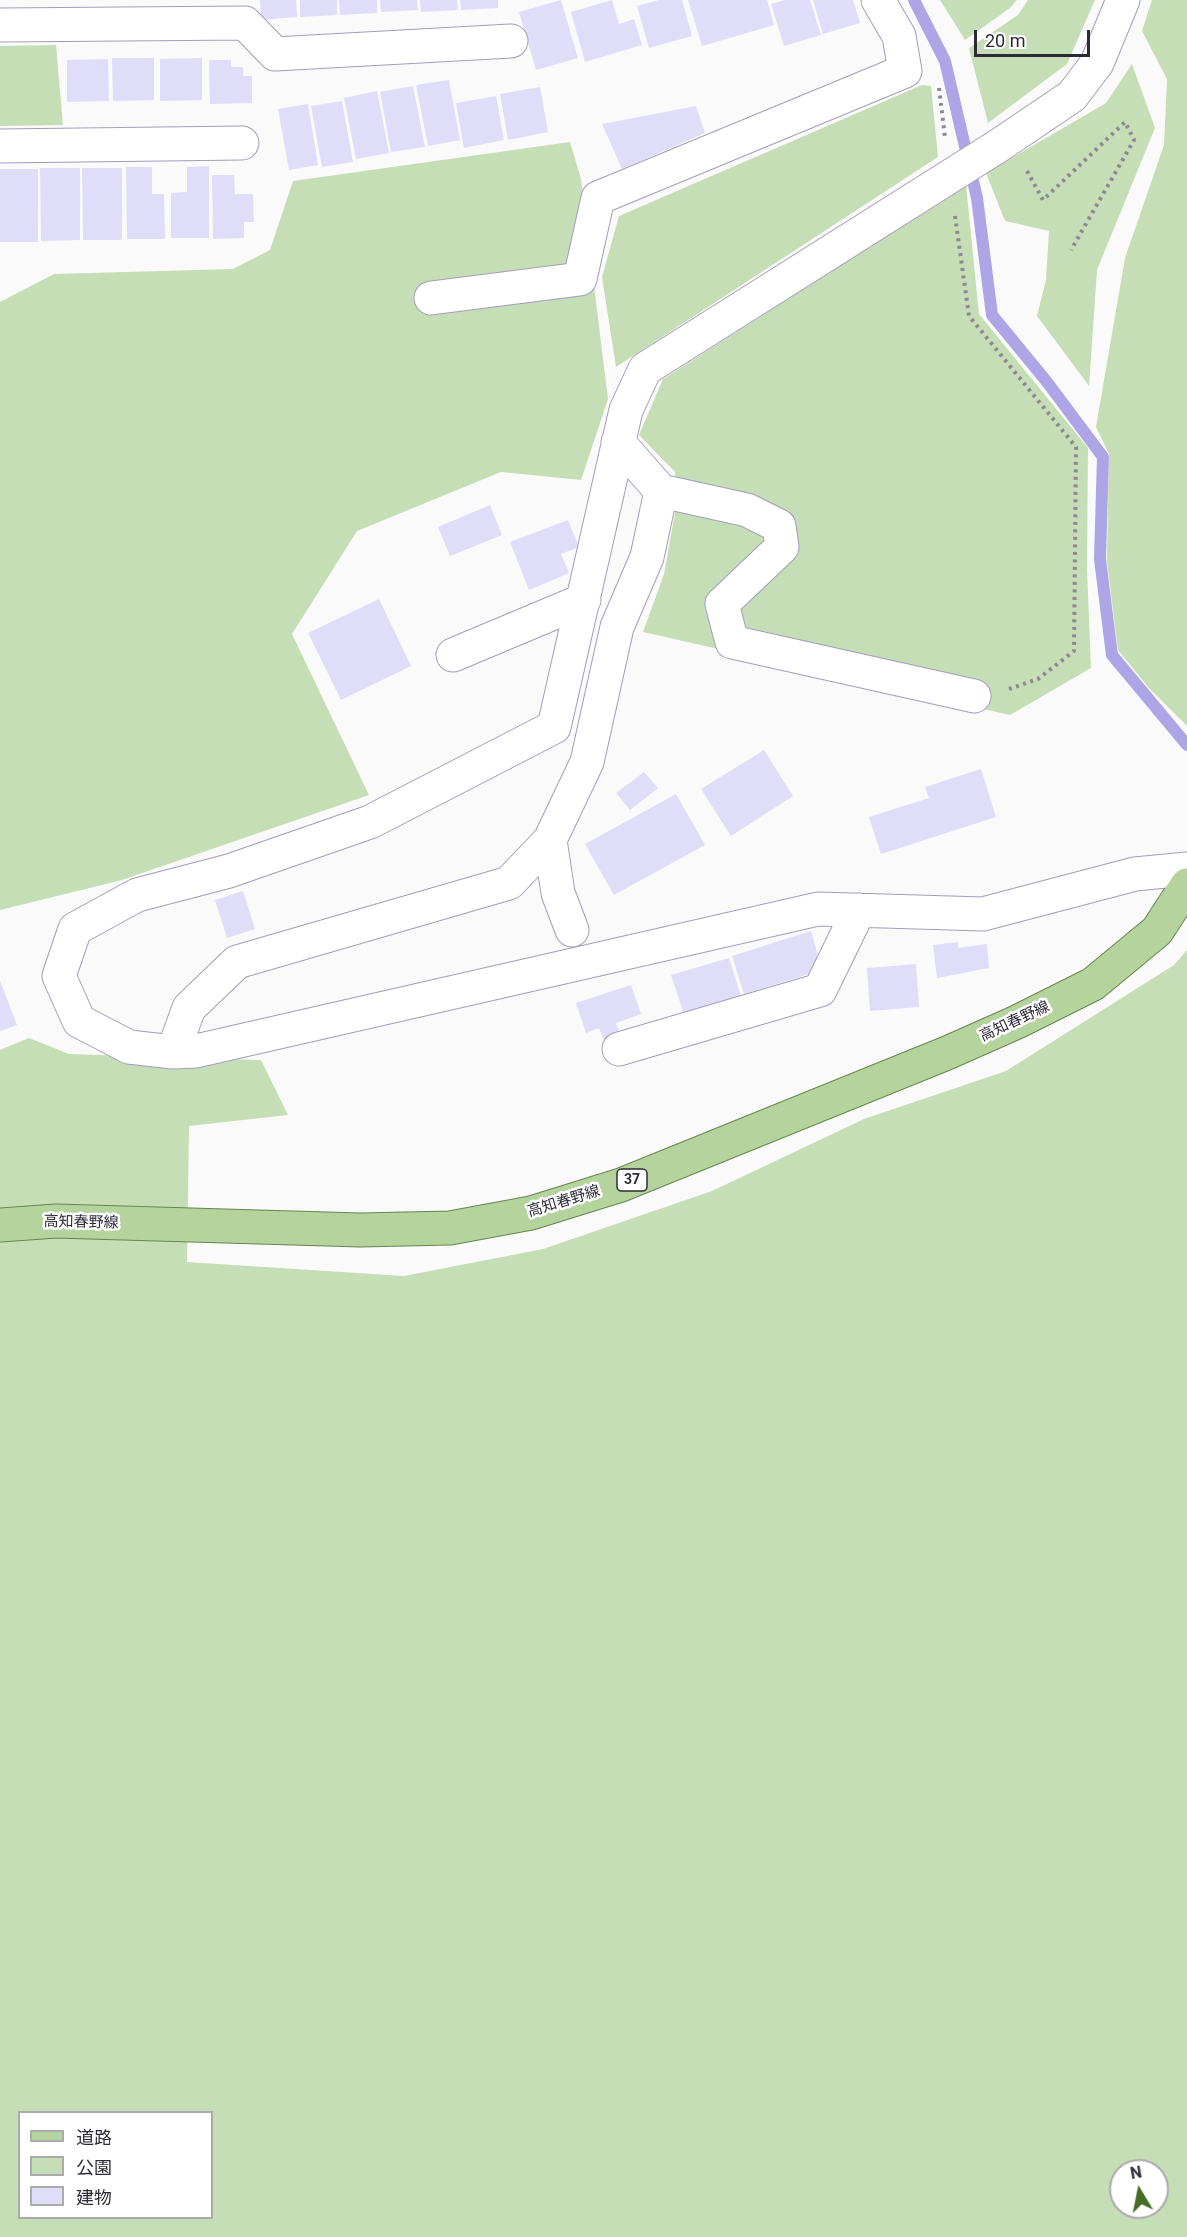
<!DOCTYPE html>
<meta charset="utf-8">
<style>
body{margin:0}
#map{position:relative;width:1187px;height:2237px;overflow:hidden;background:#fafafa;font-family:Roboto,"Noto Sans JP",sans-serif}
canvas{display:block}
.legend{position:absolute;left:18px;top:2111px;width:195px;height:108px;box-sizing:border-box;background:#fff;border:2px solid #abaaaf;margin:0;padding:8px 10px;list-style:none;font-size:18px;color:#2c2a37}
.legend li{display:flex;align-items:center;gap:12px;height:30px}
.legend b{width:30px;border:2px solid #abaaaf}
.north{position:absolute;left:1109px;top:2159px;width:60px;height:60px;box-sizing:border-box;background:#fff;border:2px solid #abaaaf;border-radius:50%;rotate:350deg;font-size:16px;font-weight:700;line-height:24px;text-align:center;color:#2c2a37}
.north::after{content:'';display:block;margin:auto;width:21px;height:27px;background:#466c26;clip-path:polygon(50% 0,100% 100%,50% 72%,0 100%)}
.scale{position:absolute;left:974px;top:30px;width:116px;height:27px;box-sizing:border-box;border:3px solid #2c2a37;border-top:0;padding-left:8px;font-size:18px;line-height:21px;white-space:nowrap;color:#2c2a37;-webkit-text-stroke:4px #fff;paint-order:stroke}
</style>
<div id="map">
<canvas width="1187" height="2237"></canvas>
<ul class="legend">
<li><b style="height:8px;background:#b5d49d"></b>道路</li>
<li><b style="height:16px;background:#c6deb6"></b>公園</li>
<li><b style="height:16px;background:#dfddf8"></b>建物</li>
</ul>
<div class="north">N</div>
<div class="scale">20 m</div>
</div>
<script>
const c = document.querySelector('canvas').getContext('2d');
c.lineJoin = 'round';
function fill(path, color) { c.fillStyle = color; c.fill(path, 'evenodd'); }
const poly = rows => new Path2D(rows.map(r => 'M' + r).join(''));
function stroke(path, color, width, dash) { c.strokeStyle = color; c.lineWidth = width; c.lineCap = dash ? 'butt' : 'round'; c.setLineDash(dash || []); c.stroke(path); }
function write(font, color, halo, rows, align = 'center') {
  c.font = font + ' Roboto,"Noto Sans JP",sans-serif'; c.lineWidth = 5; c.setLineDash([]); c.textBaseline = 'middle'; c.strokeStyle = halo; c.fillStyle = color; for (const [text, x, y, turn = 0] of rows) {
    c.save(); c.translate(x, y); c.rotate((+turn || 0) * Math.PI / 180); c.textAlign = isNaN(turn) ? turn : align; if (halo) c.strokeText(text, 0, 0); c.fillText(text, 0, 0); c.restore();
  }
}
fill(poly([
 [940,0,1017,0,1010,8,965,40],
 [1028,0,1095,0,1067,64,988,123,969,48,1018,15],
 [1152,0,1187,0,1187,726,1148,687,1118,650,1107,561,1109,454,1096,427,1125,258,1164,145,1167,79,1142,31],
 [56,45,63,125,0,126,0,46],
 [1132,64,1155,128,1097,270,1089,386,1037,316,1046,280,1049,231,1005,221,986,173,1106,103],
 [922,85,931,86,938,157,616,367,602,277,619,216],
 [570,142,581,179,608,399,581,480,501,472,357,531,292,634,369,795,122,880,0,910,0,302,54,274,233,269,270,250,293,181],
 [966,185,979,314,1088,448,1087,569,1091,668,1010,715,643,632,664,574,676,507,675,472,639,435,663,379],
 [1187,950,1187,2237,0,2237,0,1050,29,1038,69,1054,261,1060,288,1115,189,1126,187,1262,404,1276,543,1249,712,1191,864,1119,1006,1071,1174,965],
 [20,2112,212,2112,212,2218,20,2218],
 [1121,2171,1157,2171,1157,2207,1121,2207]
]), '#c6deb6');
stroke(poly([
 [914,0,945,61,977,198,992,315,1047,382,1103,457,1100,559,1112,655,1187,745]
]), '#aea5e7', 12);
fill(poly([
 [260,0,296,0,297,17,261,20],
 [300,0,337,0,337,15,300,17],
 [339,0,377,0,377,13,340,15],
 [380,0,417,0,418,10,381,12],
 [420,0,457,0,458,10,421,12],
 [460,0,498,0,498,8,461,10],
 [561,0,578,58,536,70,519,12],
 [612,0,619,24,634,19,642,45,585,62,571,12],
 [659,0,682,0,692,36,649,48,637,6],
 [688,0,767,0,774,25,702,46],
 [785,0,810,0,821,35,784,46,771,4],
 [813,0,853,0,860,23,823,34],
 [112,58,154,58,154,100,113,101],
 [202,58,202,100,160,101,160,59],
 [108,59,109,101,67,102,67,60],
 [209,60,231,60,231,67,243,67,243,76,252,76,252,103,210,104],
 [449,80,460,140,428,146,416,85],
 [413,86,425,147,391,152,380,92],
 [540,87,548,132,508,140,500,94],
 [377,91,389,153,356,159,344,98],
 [496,96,504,140,464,148,456,103],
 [342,101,353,162,322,167,311,106],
 [308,104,318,165,289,170,278,109],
 [696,106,705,133,622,169,602,124],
 [209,166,209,238,171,238,171,193,187,192,187,167],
 [126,167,152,167,152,194,164,194,165,239,127,239],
 [40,168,80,168,80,240,41,241],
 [82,168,122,168,122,240,83,240],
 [0,169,38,169,38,242,0,242],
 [212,175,234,175,235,194,253,194,254,222,244,222,244,238,213,239],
 [490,505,502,535,450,556,438,527],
 [568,520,579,547,561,554,569,573,529,590,510,542],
 [379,599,411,666,341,700,308,633],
 [764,750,793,796,731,836,701,789],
 [981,769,996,817,881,854,869,817,929,798,925,787],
 [644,772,658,788,630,810,616,793],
 [676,794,705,845,614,895,585,844],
 [243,891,255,929,227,938,215,900],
 [811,931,822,970,744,994,732,956],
 [958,942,958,948,987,944,989,968,937,978,933,945],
 [729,958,741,996,684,1014,671,975],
 [916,964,919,1007,870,1011,867,968],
 [0,981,17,1025,0,1031],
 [631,985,641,1014,616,1023,620,1034,604,1040,599,1028,586,1033,576,1003]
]), '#dfddf8');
const minor = poly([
 [1123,0,1097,63,1072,96,998,146,645,369,626,410,554,727,370,822,229,871,137,895,75,929,59,976,79,1021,129,1047,173,1052,196,1051,818,909,983,914,1135,874,1187,869],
 [0,25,245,23,275,54,511,41],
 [0,146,242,143],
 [431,298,580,279,598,198,905,71,899,36,878,0],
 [661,491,747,510,779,526,782,547,722,604,732,642,974,696],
 [453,655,584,600],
 [572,930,558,893,550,840,587,762,617,627,647,557,661,491,618,442],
 [619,1049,820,990,859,910],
 [173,1052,189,1008,237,962,509,883,550,840]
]);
const major = poly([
 [0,1225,56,1221,360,1230,450,1228,531,1213,621,1185,947,1053,1017,1022,1093,984,1157,931,1187,885]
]);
stroke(minor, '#a19ebc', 35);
stroke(major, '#65864e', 35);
stroke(poly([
 [939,88,945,137],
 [1027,171,1043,200,1125,122,1134,140,1071,250],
 [955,216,969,316,1076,447,1074,651,1038,679,1009,689]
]), '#8b8a91', 4, [3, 4.5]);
stroke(minor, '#fff', 33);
stroke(major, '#b5d49d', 33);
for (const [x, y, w] of [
 [632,1180,30]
]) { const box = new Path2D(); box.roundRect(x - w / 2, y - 11, w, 22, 4.5); c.fillStyle = '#fff'; c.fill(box); stroke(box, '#2c2a37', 1.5); }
write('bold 14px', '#2c2a37', null, [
 ["37",632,1180]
]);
write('15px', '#2c2a37', '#fff', [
 ["高知春野線",1015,1022,-25],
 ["高知春野線",564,1202,-17],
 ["高知春野線",81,1223,1]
]);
</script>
